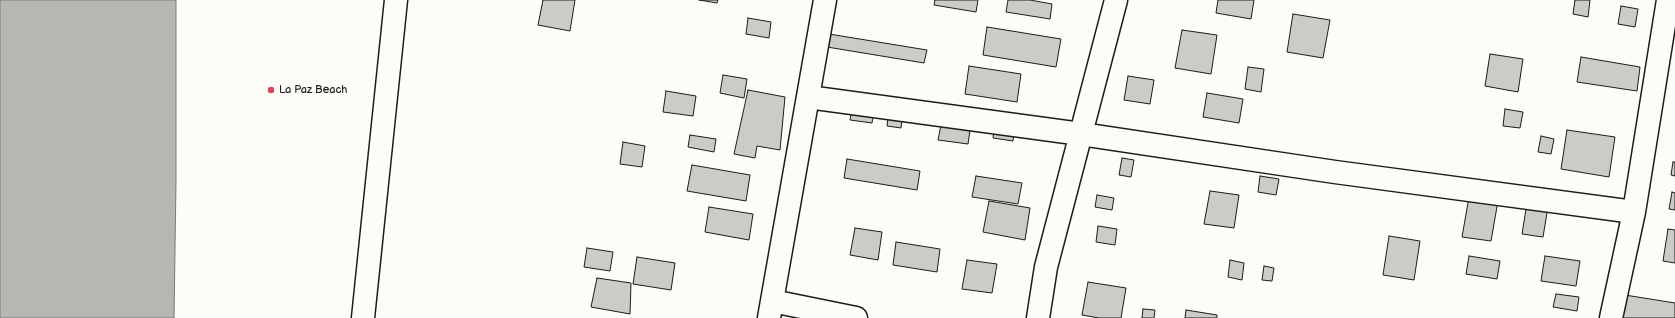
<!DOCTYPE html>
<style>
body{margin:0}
canvas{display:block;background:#fdfcf7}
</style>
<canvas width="1675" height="318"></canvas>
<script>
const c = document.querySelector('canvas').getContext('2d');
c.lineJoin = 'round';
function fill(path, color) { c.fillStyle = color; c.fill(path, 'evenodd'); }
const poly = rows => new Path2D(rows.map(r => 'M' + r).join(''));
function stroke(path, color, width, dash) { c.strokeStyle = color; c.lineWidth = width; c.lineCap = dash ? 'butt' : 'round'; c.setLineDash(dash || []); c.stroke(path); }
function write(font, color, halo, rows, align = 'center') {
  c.font = font + ' "Balsamiq Sans",sans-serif'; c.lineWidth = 3; c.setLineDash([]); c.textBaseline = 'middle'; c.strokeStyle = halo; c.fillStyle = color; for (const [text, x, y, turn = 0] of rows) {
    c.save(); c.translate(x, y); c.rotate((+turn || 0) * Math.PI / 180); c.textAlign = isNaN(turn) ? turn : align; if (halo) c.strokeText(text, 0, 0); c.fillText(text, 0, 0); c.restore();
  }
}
const water = poly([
 [0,0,176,0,176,180,174,318,0,318,0,0]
]);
fill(water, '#b7b6b2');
stroke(water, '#797876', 1);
const building = poly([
 [543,0,575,0,570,31,538,25,543,0],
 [699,0,718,0,717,3,699,0],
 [935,0,978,0,976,12,934,5,935,0],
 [1008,0,1030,0,1052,4,1050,19,1006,12,1008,0],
 [1218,0,1254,0,1251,19,1216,13,1218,0],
 [1575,0,1590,0,1588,17,1573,14,1575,0],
 [1621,6,1638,9,1635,27,1618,24,1621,6],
 [1293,14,1330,20,1323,58,1287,52,1293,14],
 [748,18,771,22,769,38,746,34,748,18],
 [987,27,1061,39,1056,67,983,55,987,27],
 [1182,30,1217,35,1211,74,1175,68,1182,30],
 [829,34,927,50,924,63,827,47,829,34],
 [1490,54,1523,59,1518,92,1485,86,1490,54],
 [1581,57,1640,67,1637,91,1577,82,1581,57],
 [969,66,1021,74,1017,102,965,94,969,66],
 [1248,67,1264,69,1261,92,1245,89,1248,67],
 [723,75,747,79,744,98,720,93,723,75],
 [1128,76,1154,80,1150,104,1124,100,1128,76],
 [748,90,785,97,780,150,757,146,755,158,734,154,748,90],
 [666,91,696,96,693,116,663,112,666,91],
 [1207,93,1243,99,1239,123,1203,117,1207,93],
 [852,108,874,111,872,123,850,120,852,108],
 [1505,109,1523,112,1520,128,1503,126,1505,109],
 [888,118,902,120,901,128,887,126,888,118],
 [941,125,970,130,968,144,938,140,941,125],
 [994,130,1014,133,1013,141,993,138,994,130],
 [1567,130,1615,137,1609,177,1561,169,1567,130],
 [690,135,716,139,714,152,688,147,690,135],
 [1541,136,1554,139,1551,154,1538,152,1541,136],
 [623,142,645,146,642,167,620,164,623,142],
 [1122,158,1134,160,1131,177,1119,175,1122,158],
 [847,159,920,171,917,190,844,178,847,159],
 [1673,162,1675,162,1675,176,1671,175,1673,162],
 [692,165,750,175,746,201,687,191,692,165],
 [976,176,1022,183,1018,204,972,197,976,176],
 [1260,176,1279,179,1276,195,1258,192,1260,176],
 [1210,191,1239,195,1234,228,1204,224,1210,191],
 [1672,192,1675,193,1675,210,1669,209,1672,192],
 [1097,195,1114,198,1112,210,1095,207,1097,195],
 [1469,197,1498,201,1491,241,1462,237,1469,197],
 [989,201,1030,208,1025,240,983,232,989,201],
 [1527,203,1548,207,1543,237,1522,234,1527,203],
 [709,207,753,214,749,240,705,232,709,207],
 [1098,226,1117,229,1115,245,1096,242,1098,226],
 [855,228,882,232,878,260,850,255,855,228],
 [1668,229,1675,230,1675,263,1663,261,1668,229],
 [1389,236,1420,241,1414,280,1383,275,1389,236],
 [896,242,940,249,937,272,893,265,896,242],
 [587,248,613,252,610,271,584,267,587,248],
 [1469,256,1500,261,1497,279,1466,274,1469,256],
 [1545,256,1580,261,1576,286,1541,281,1545,256],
 [637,257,675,263,671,290,633,284,637,257],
 [967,260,997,264,992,293,962,289,967,260],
 [1230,260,1244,263,1242,280,1228,277,1230,260],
 [1264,266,1274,268,1272,281,1262,280,1264,266],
 [597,278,631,283,630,314,591,307,597,278],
 [1088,282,1126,288,1121,318,1099,318,1082,315,1088,282],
 [1556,294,1579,297,1577,311,1553,307,1556,294],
 [1625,295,1675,303,1675,318,1621,318,1625,295],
 [1143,309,1155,310,1154,318,1142,318,1143,309],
 [1186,310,1217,315,1217,318,1185,318,1186,310]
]);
fill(building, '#cccbc8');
stroke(building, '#1c1c1c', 1);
const street = poly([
 [808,97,1081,134,1335,172,1634,212],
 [772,301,856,318],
 [363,318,396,0],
 [769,318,825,0],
 [1038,318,1046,267,1116,0],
 [1611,318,1634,212,1668,0]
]);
stroke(street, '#1c1c1c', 25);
stroke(street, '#fdfcf7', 22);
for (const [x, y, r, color] of [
 [271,90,4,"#d1495b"]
]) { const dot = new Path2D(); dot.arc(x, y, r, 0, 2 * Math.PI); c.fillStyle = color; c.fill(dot); stroke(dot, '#fdfcf7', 1.5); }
write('11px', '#1c1c1c', '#fdfcf7', [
 ["La Paz Beach",279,90]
], 'left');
</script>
